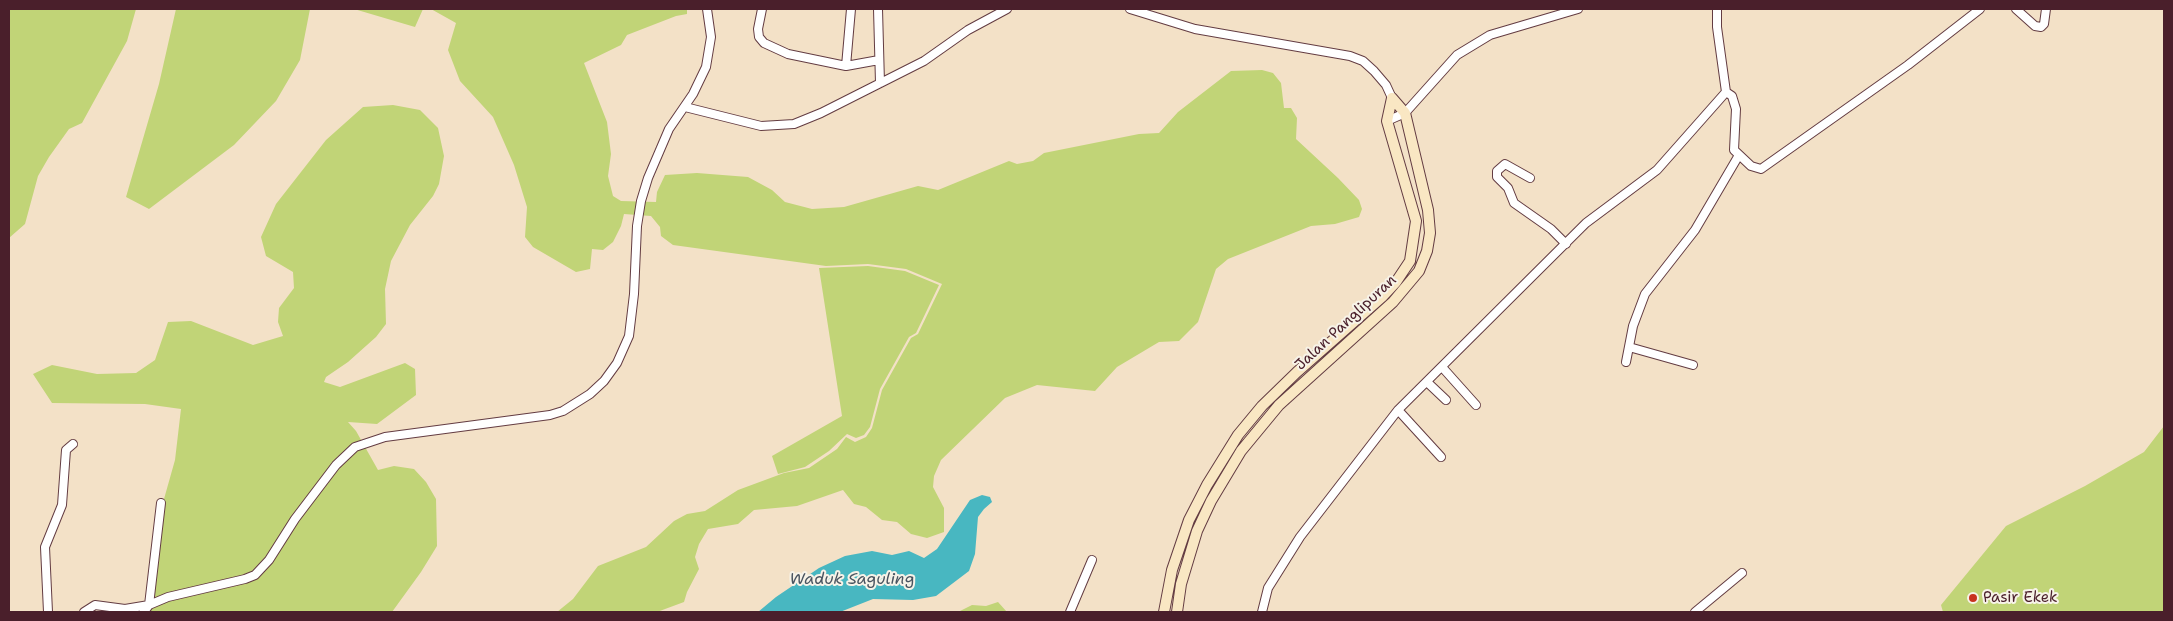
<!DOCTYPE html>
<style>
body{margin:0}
#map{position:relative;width:2173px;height:621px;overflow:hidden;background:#f3e1c7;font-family:"Shantell Sans",sans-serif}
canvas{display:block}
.frame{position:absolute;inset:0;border:10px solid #4a1f2b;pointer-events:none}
</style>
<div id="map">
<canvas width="2173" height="621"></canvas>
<div class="frame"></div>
</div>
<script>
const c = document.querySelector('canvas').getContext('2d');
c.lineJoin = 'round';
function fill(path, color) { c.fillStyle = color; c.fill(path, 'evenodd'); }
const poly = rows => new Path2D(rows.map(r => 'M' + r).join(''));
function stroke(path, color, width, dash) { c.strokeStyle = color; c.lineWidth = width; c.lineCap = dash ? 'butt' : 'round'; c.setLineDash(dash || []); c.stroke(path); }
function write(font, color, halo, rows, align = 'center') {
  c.font = font + ' "Shantell Sans",sans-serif'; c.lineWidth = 4; c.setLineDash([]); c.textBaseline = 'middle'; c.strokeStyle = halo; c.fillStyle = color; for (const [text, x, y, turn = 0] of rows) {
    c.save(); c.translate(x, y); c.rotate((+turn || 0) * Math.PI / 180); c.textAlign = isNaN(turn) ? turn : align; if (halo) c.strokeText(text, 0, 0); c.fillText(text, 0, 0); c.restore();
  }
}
fill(poly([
 [9,9,136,9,127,41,82,123,69,129,49,157,38,176,25,224,9,238],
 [176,9,310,9,300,60,276,101,234,145,149,209,126,197,159,84],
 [354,9,423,9,415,27],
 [431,9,687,9,687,14,676,16,627,35,621,45,584,63,607,122,611,154,608,176,613,196,621,201,656,202,657,192,665,175,697,173,748,177,772,190,785,202,812,209,844,207,918,186,938,190,1009,161,1017,164,1033,161,1044,153,1139,134,1159,133,1178,112,1231,71,1262,70,1273,73,1281,83,1284,108,1291,108,1297,118,1296,139,1338,178,1359,200,1362,209,1359,217,1335,224,1311,226,1228,259,1216,269,1198,322,1179,341,1159,342,1117,367,1095,391,1037,385,1005,398,941,460,934,476,933,487,944,508,944,532,927,538,911,534,897,522,882,520,866,507,854,504,843,490,797,506,754,510,738,524,708,529,699,544,695,557,699,569,687,592,684,602,657,612,557,612,573,599,598,566,646,547,674,521,687,514,705,511,738,490,784,473,809,468,837,449,846,437,855,442,866,437,872,428,882,390,911,338,918,334,942,284,906,269,868,264,826,266,673,245,661,236,660,227,651,216,624,214,621,226,613,242,603,250,592,249,590,269,576,272,533,247,525,237,527,207,514,165,493,117,460,81,448,50,456,23],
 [393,105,420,110,438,128,444,156,439,184,433,196,410,225,391,261,385,289,386,324,376,337,348,362,326,377,324,382,340,387,405,363,415,369,416,395,377,424,348,422,356,431,378,470,394,466,414,469,426,482,436,499,437,546,421,572,392,612,150,612,164,499,175,460,181,409,145,404,52,403,33,374,52,365,97,374,136,373,155,360,168,322,191,321,253,345,283,336,278,322,279,308,294,288,293,272,266,256,261,237,276,204,326,140,363,107],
 [868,266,905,271,939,285,916,333,909,337,880,389,870,427,864,435,856,438,847,434,829,451,805,467,778,474,772,456,842,416,819,268],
 [2164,426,2164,612,1943,612,1941,605,2006,526,2085,486,2144,452],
 [998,602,1007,612,958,612,972,605,986,606]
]), '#c1d477');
fill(poly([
 [982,495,990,497,992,502,984,509,978,517,975,554,969,571,936,596,913,600,873,599,840,612,758,612,776,597,819,568,845,556,872,551,892,555,909,551,924,558,937,549,970,500]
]), '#48b7c1');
const minor = poly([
 [762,9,758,29,759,37,764,43,788,54,846,66,851,9],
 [878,9,880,83],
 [1130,9,1195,29,1350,56,1363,61,1374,71,1386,85,1392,98],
 [2016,9,2035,26,2041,27,2044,24,2046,9],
 [846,66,879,60],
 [1726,92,1732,96,1736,109,1734,150,1751,166,1761,169,1908,65,1980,9],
 [685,107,761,126,794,124,821,113,924,61,968,30,1007,9],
 [1387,121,1405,113,1457,55,1490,35,1578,9],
 [1530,178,1505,164,1497,171,1497,177,1508,188,1514,203,1551,229,1566,244],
 [1629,347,1693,365],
 [1626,362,1633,326,1645,294,1695,230,1739,155],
 [1442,367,1476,405],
 [1427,382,1446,400],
 [1398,410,1441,457],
 [48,612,45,547,62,505,66,450,73,444],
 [84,612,95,605,125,609,149,605,161,503],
 [144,612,149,605,168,597,245,579,255,575,269,560,295,519,336,465,355,447,385,437,550,415,563,411,590,394,604,381,617,363,629,336,634,294,637,226,641,201,648,178,669,129,693,94,706,67,711,37,707,9],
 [1070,612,1092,560],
 [1262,612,1268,588,1300,537,1398,410,1586,223,1657,170,1726,92,1717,27,1717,9],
 [1695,612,1742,573]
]);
const secondary = poly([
 [1164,612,1172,570,1189,520,1207,485,1238,435,1262,406,1297,372,1382,297,1396,282,1410,261,1416,221,1387,121,1392,98],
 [1177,612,1181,584,1197,531,1211,501,1241,451,1279,405,1393,302,1419,271,1427,251,1430,233,1428,210,1405,113,1392,98]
]);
stroke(minor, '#633c42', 10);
stroke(secondary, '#633c42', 12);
stroke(minor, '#fff', 8);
stroke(secondary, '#f9e7c3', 10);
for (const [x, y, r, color] of [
 [1973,598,5,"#c8321e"]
]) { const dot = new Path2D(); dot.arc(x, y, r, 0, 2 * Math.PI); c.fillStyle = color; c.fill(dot); stroke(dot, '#f7f3e8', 2); }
write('15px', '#4a1f2b', '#f7f3e8', [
 ["Jalan Panglipuran",1346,323,-43]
]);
write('15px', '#4a1f2b', '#f7f3e8', [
 ["Pasir Ekek",1983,598]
], 'left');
write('italic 16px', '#495460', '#f7f3e8', [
 ["Waduk Saguling",852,580]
]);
</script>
